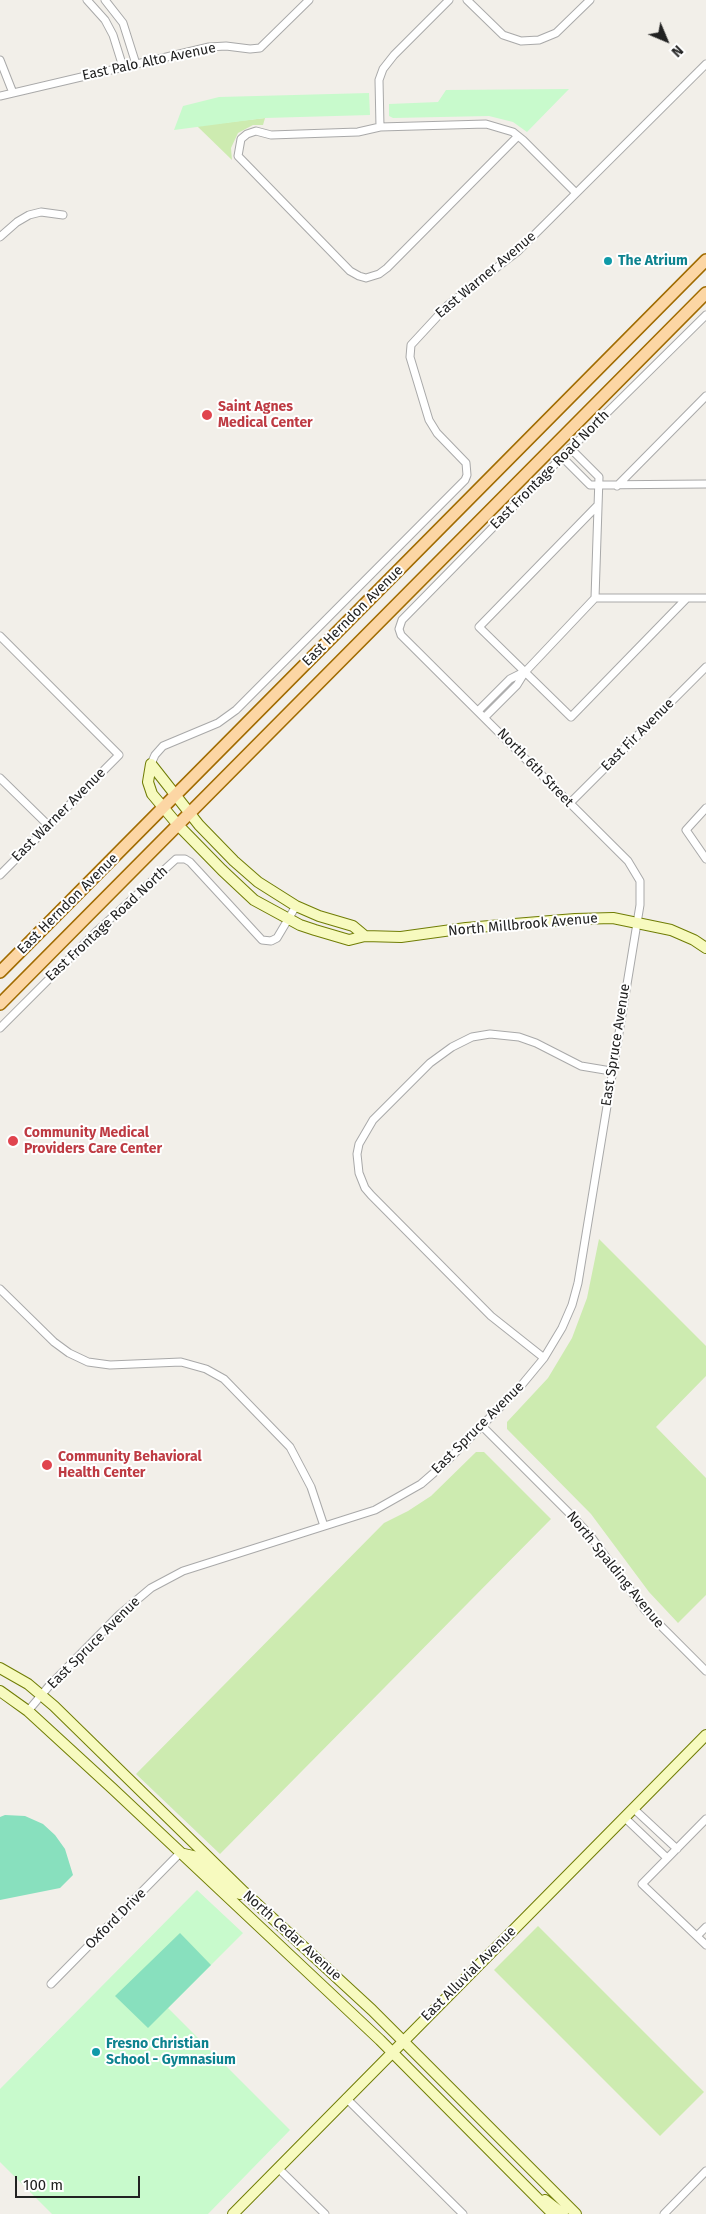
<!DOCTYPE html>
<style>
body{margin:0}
#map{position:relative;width:706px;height:2214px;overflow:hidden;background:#f2efe9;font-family:"Fira Sans",sans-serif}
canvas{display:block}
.north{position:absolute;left:641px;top:15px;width:50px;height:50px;-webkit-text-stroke:4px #fff;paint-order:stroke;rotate:135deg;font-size:14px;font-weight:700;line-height:20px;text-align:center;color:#222}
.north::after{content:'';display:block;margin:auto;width:18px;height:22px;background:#222;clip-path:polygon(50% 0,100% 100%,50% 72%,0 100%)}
.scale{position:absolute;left:15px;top:2176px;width:125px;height:22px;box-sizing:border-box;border:2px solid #222;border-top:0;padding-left:6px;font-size:15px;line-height:18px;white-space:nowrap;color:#222;-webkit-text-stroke:4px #fff;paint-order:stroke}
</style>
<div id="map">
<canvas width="706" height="2214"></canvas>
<div class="north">N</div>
<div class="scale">100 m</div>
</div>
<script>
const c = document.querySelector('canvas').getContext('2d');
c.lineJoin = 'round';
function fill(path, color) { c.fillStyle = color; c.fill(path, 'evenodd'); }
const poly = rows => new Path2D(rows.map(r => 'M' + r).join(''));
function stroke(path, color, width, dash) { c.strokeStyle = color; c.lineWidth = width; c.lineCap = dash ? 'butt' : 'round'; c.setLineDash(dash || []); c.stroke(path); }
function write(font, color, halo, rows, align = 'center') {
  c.font = font + ' "Fira Sans",sans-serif'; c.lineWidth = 4; c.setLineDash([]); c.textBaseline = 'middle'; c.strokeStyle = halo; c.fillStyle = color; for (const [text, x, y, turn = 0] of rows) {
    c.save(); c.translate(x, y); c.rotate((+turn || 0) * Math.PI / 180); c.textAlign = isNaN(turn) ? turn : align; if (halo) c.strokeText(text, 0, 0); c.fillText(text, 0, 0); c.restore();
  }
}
fill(poly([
 [265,118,263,125,253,125,238,133,231,148,232,160,197,126],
 [599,1239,706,1346,706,1376,656,1427,706,1478,706,1595,678,1623,649,1592,591,1514,507,1429,507,1422,548,1378,572,1338,587,1298],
 [476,1452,484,1452,551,1519,220,1854,136,1774,384,1523,408,1511,431,1496],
 [538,1926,704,2092,660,2136,494,1970]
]), '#cdebb0');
fill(poly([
 [569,89,527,132,513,122,489,116,393,118,389,116,389,104,438,102,446,90],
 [369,93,370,115,265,118,174,130,183,106,219,97],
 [197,1890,243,1933,168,2008,290,2130,208,2214,52,2214,0,2162,0,2089]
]), '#c8facc');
fill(poly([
 [5,1815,25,1816,43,1824,55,1835,65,1849,73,1875,60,1888,0,1900,0,1817],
 [180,1933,211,1965,148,2028,115,1996]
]), '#88e0be');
const street = poly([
 [87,0,105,20,113,35,123,67],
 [105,0,123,23,136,64],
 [467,0,503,35,521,41,539,40,556,33,590,0],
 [0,60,13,93],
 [0,96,209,47,226,46,250,49,260,48,309,0],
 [380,127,379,80,383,69,394,55,449,0],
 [518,136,387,268,379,274,366,278,359,276,350,271,238,156,241,139,247,134,256,131,271,135,358,132,380,127,486,124,513,132,523,140,576,193],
 [0,237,17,222,29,215,41,212,63,215],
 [570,448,599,477,595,598,706,598],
 [562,457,590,485,706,484],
 [617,486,706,396],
 [597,506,479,627,571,717,686,599],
 [0,636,119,755,0,875],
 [478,711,510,679,524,672],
 [485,717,517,685,525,672,595,598],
 [151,764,155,755,163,746,218,723,236,710,465,480,467,475,466,463,437,433,429,420,410,357,411,345,448,305,517,252,706,64],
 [0,778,49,826],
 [570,803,706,667],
 [706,808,686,830,706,859],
 [0,1028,97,931,176,859,185,859,190,862,262,940,271,941,277,938,296,906],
 [0,1289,54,1342,69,1353,88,1362,110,1365,181,1362,206,1369,224,1379,290,1447,311,1487,324,1526],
 [544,1358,491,1316,371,1195,365,1188,359,1173,357,1154,359,1144,373,1120,430,1063,452,1047,472,1037,490,1034,519,1037,536,1043,581,1066,611,1071],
 [482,1426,574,1518,589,1534,645,1610,706,1671],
 [28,1711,49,1686,119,1615,151,1588,183,1571,375,1510,421,1484,444,1464,520,1387,544,1358,562,1328,572,1305,578,1283,640,905,640,881,628,861,408,642,401,635,399,629,402,620,562,457,706,315],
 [634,1809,677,1849],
 [625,1818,667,1858],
 [706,1819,642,1884,706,1945],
 [697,1936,706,1927],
 [51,1984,180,1853],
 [346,2098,463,2214],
 [278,2168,325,2214],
 [664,2214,706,2171]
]);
const secondary = poly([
 [151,764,148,782,152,794,178,825,222,870,254,900,300,925,315,930,349,940,365,936,401,937,466,928,575,919,613,918,671,930,694,940,706,948],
 [151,764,199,825,234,861,258,882,296,906,319,916,353,926,365,936],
 [0,1668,28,1684,54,1706,244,1892,372,2010,576,2214],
 [0,1691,28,1711,113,1789,380,2040,553,2214],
 [184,1854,193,1856,231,1891,240,1894,244,1892],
 [545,2200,563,2214],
 [233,2214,706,1735]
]);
const primary = poly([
 [0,972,706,260],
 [0,1004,706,293]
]);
stroke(street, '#a9a9a9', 9);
stroke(secondary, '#707d05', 12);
stroke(primary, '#a06b00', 14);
stroke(street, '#fff', 7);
stroke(secondary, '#f7fabf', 10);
stroke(primary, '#fcd6a4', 11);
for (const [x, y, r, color] of [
 [608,261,5,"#0f9aa8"],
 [207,415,6,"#e0444e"],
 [13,1141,6,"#e0444e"],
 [47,1465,6,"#e0444e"],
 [96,2052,5,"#0f9aa8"]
]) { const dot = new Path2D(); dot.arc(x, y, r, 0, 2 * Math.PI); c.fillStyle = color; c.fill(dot); stroke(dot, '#fff', 2); }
write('14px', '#222', '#fff', [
 ["East Palo Alto Avenue",149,62,-12],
 ["East Warner Avenue",486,275,-40],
 ["East Frontage Road North",550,470,-45],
 ["East Herndon Avenue",353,616,-45],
 ["East Fir Avenue",638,735,-45],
 ["North 6th Street",535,768,46],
 ["East Warner Avenue",59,815,-45],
 ["East Herndon Avenue",68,904,-45],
 ["East Frontage Road North",107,924,-43],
 ["North Millbrook Avenue",523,925,-5],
 ["East Spruce Avenue",616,1045,-81],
 ["East Spruce Avenue",478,1428,-45],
 ["North Spalding Avenue",615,1570,51],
 ["East Spruce Avenue",94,1643,-45],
 ["Oxford Drive",116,1919,-45],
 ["North Cedar Avenue",292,1936,42],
 ["East Alluvial Avenue",469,1974,-45]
]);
write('bold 14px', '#0d838f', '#fff', [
 ["The Atrium",618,261],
 ["Fresno Christian",106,2044],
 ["School - Gymnasium",106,2060]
], 'left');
write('bold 14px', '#be3a42', '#fff', [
 ["Saint Agnes",218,407],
 ["Medical Center",218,423],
 ["Community Medical",24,1133],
 ["Providers Care Center",24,1149],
 ["Community Behavioral",58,1457],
 ["Health Center",58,1473]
], 'left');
</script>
